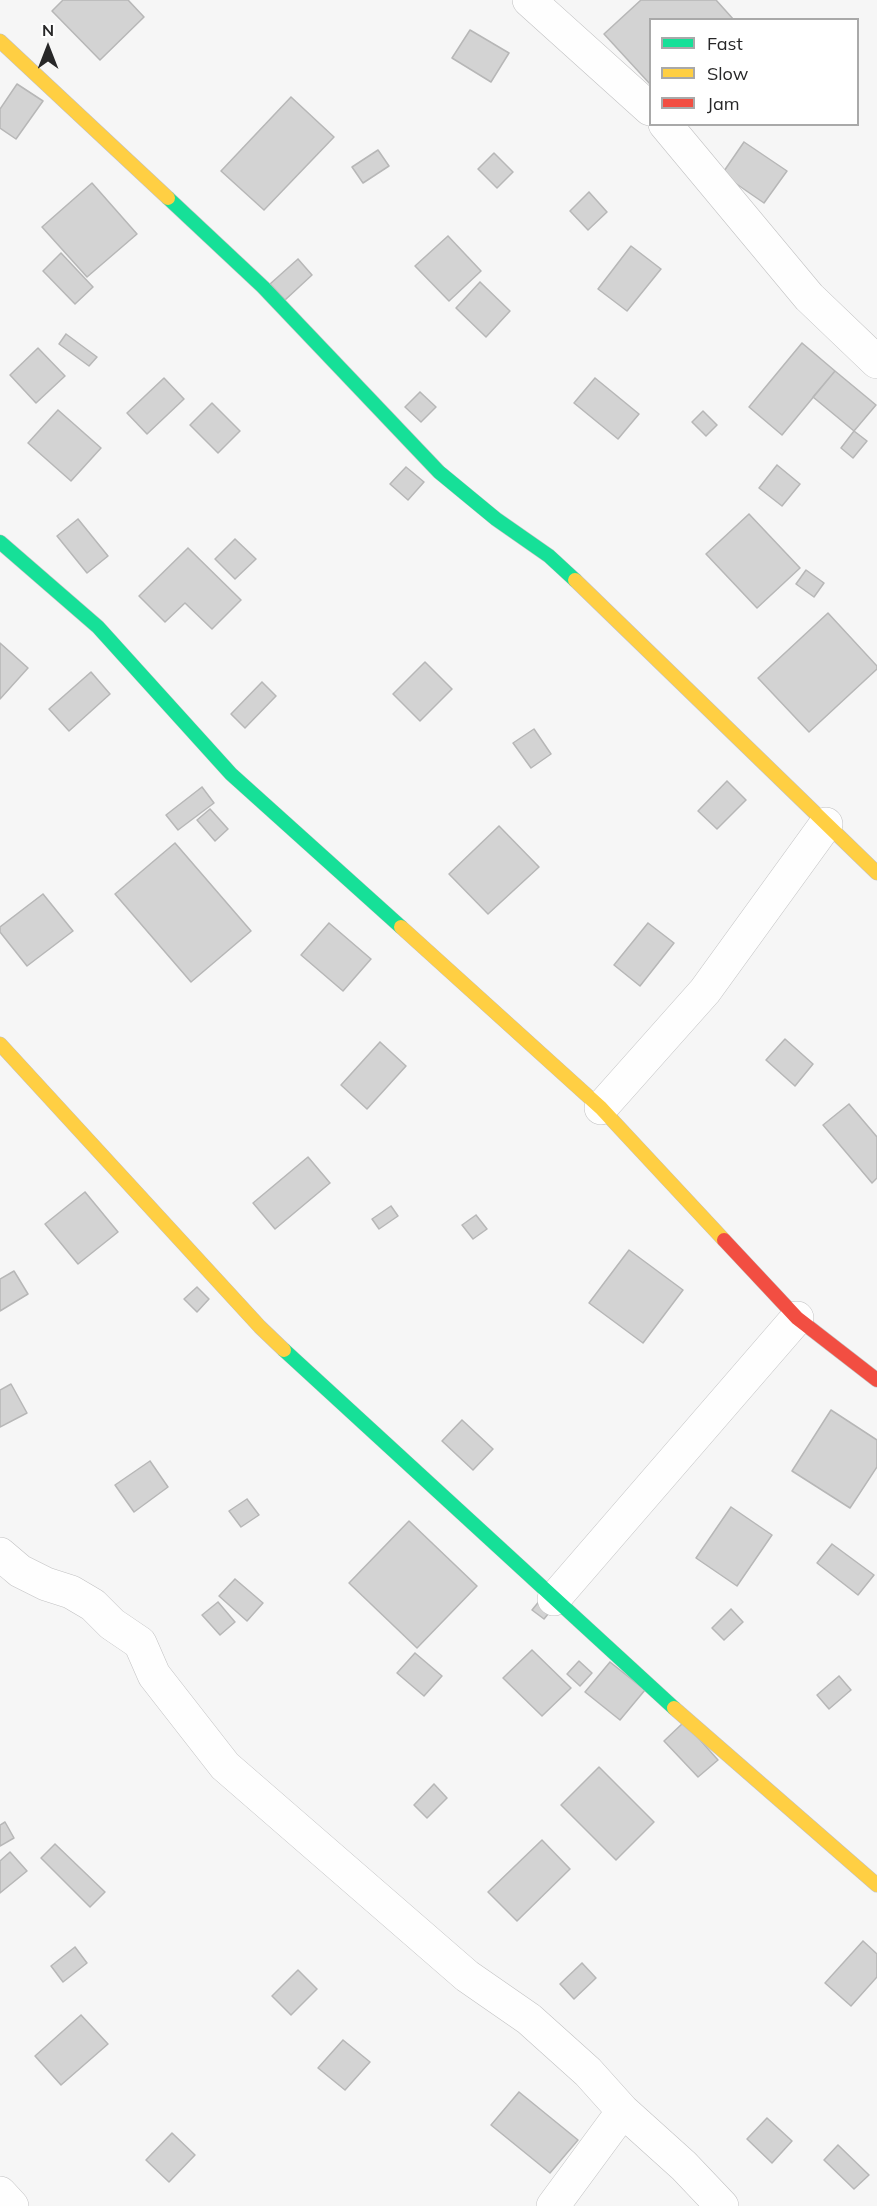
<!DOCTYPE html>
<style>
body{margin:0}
#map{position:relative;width:877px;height:2206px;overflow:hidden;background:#f6f6f6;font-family:Mulish,sans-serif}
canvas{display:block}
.legend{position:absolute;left:649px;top:18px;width:210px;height:108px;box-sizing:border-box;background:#fff;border:2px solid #a9a9a9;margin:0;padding:8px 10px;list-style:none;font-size:18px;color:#272728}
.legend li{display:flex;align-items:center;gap:12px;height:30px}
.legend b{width:30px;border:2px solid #a9a9a9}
.north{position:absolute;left:18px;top:18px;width:60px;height:60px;-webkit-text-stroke:4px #fff;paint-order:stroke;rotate:0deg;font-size:16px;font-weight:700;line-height:24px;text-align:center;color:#272728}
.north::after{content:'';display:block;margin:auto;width:21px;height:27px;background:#272728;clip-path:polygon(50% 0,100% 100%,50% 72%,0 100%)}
</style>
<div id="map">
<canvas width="877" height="2206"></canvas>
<ul class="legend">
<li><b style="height:8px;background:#16e098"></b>Fast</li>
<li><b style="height:8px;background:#ffcf43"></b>Slow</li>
<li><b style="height:8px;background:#f24e42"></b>Jam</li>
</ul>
<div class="north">N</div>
</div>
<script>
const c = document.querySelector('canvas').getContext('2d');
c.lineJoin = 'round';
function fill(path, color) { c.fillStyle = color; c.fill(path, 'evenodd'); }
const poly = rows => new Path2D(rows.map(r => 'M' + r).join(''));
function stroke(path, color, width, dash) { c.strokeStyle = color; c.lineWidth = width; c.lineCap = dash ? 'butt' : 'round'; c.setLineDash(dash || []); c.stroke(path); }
const building = poly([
 [63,0,128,0,144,17,100,60,52,11,63,0],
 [641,0,716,0,734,20,650,20,650,84,604,34,641,0],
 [470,30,509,53,491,82,452,58,470,30],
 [17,84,43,101,16,139,0,128,0,109,17,84],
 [291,97,334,137,264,210,221,171,291,97],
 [744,142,787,171,764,203,722,174,744,142],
 [378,150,389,166,363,183,352,167,378,150],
 [494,153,513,172,497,188,478,169,494,153],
 [92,183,137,234,87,277,42,227,92,183],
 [589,192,607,212,588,230,570,211,589,192],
 [448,236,481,271,449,301,415,266,448,236],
 [631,246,661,269,627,311,598,289,631,246],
 [61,253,93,287,75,304,43,271,61,253],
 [298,259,312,275,285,300,270,284,298,259],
 [480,282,510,311,486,337,456,308,480,282],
 [66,334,97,357,89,366,59,344,66,334],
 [802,343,835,371,782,435,749,407,802,343],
 [38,348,65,376,36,403,10,375,38,348],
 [835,371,876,405,854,431,813,397,835,371],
 [164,378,184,399,147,434,127,413,164,378],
 [595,378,639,414,618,439,574,403,595,378],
 [420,392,436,407,421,422,405,407,420,392],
 [212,403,240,431,218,453,190,425,212,403],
 [58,410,101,448,71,481,28,443,58,410],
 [703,411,717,425,706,436,692,422,703,411],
 [854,431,867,441,853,458,841,448,854,431],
 [777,465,800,484,782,506,759,488,777,465],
 [406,467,424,482,408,500,390,484,406,467],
 [749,514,800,568,757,608,706,554,749,514],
 [78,519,108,556,87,573,57,536,78,519],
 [235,539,256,559,235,579,215,559,235,539],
 [188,548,241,600,212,629,185,603,165,622,139,596,188,548],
 [806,570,824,583,814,597,796,584,806,570],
 [828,613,877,666,877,669,809,732,758,678,828,613],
 [0,643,28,668,0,699,0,643],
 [425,662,452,689,420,721,393,694,425,662],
 [91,672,110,694,69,731,49,709,91,672],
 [262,682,276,696,245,728,231,714,262,682],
 [534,729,551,754,531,768,513,743,534,729],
 [727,781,746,800,717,829,698,811,727,781],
 [202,787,214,803,178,830,166,815,202,787],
 [210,809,228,829,215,841,197,820,210,809],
 [499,826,539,867,488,914,449,874,499,826],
 [175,843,251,931,191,982,115,894,175,843],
 [43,894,73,931,27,966,0,932,0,927,43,894],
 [329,923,371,959,343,991,301,955,329,923],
 [648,923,674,943,640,986,614,965,648,923],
 [785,1039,813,1064,795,1086,766,1060,785,1039],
 [380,1042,406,1066,367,1109,341,1085,380,1042],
 [849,1104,877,1137,877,1178,872,1183,823,1125,849,1104],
 [308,1157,330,1183,275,1229,253,1203,308,1157],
 [85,1192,118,1232,78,1264,45,1224,85,1192],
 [391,1206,398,1216,379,1229,372,1219,391,1206],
 [476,1215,487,1229,473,1239,462,1225,476,1215],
 [629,1250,683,1290,643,1343,589,1303,629,1250],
 [14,1271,28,1294,0,1311,0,1279,14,1271],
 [197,1287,209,1299,197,1312,184,1299,197,1287],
 [11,1384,27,1413,0,1427,0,1390,11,1384],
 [831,1410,877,1440,877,1467,850,1508,792,1471,831,1410],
 [462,1420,493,1449,473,1470,442,1441,462,1420],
 [150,1461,168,1487,134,1512,115,1485,150,1461],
 [247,1499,259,1515,241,1527,229,1511,247,1499],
 [731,1507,772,1535,737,1586,696,1558,731,1507],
 [409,1521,477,1586,417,1648,349,1583,409,1521],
 [832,1544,874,1575,858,1595,817,1563,832,1544],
 [235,1579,263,1603,247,1621,219,1596,235,1579],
 [541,1599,553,1608,544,1619,532,1610,541,1599],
 [218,1602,235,1622,220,1635,202,1615,218,1602],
 [731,1609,743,1622,724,1640,712,1628,731,1609],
 [532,1650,571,1688,542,1716,503,1678,532,1650],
 [415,1653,442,1676,424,1696,397,1673,415,1653],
 [579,1661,592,1673,580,1686,567,1674,579,1661],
 [610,1662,645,1690,620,1720,585,1692,610,1662],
 [839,1676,851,1690,829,1709,817,1695,839,1676],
 [684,1722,718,1760,698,1777,664,1741,684,1722],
 [599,1767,654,1822,616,1860,561,1805,599,1767],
 [434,1784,447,1798,427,1818,414,1805,434,1784],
 [5,1822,14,1838,0,1846,0,1825,5,1822],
 [542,1840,570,1869,517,1921,488,1892,542,1840],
 [55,1844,105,1892,90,1907,41,1858,55,1844],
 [10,1852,27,1871,0,1893,0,1861,10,1852],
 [863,1941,877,1954,877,1977,851,2006,825,1983,863,1941],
 [75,1947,87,1963,63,1982,51,1966,75,1947],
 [582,1963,596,1978,574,1999,560,1984,582,1963],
 [298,1970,317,1989,291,2015,272,1996,298,1970],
 [81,2015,108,2044,61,2085,35,2056,81,2015],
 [343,2040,370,2062,345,2090,318,2068,343,2040],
 [519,2092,578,2140,550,2173,491,2125,519,2092],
 [767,2118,792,2141,772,2163,747,2139,767,2118],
 [172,2133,195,2155,169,2182,146,2160,172,2133],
 [838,2145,869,2175,854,2189,824,2160,838,2145]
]);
fill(building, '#d3d3d3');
stroke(building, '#b7b7b7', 1.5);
const street = poly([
 [529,0,650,109],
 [665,124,809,297,877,362],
 [601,1108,705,991,826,824],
 [0,1554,20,1571,46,1584,71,1592,93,1605,112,1624,140,1643,154,1675,225,1766,467,1976,529,2019,588,2072,623,2111,684,2166,722,2206],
 [554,1599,797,1318],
 [0,2193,12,2206],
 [553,2206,623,2111]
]);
const fast = poly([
 [168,198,263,287,439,472,496,519,549,556,575,580],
 [0,542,98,627,231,774,401,927],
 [284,1350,674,1708]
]);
const slow = poly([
 [0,41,168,198],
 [575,580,877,873],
 [401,927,601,1108,724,1240],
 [0,1044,260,1327,284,1350],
 [674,1708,877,1885]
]);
const jam = poly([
 [724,1240,797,1318,877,1380]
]);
stroke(street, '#c1c1c2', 34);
stroke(fast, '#c1c1c2', 15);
stroke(slow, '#c1c1c2', 15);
stroke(jam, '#c1c1c2', 15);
stroke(street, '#fefefe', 33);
stroke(fast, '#16e098', 14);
stroke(slow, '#ffcf43', 14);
stroke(jam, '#f24e42', 14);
</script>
